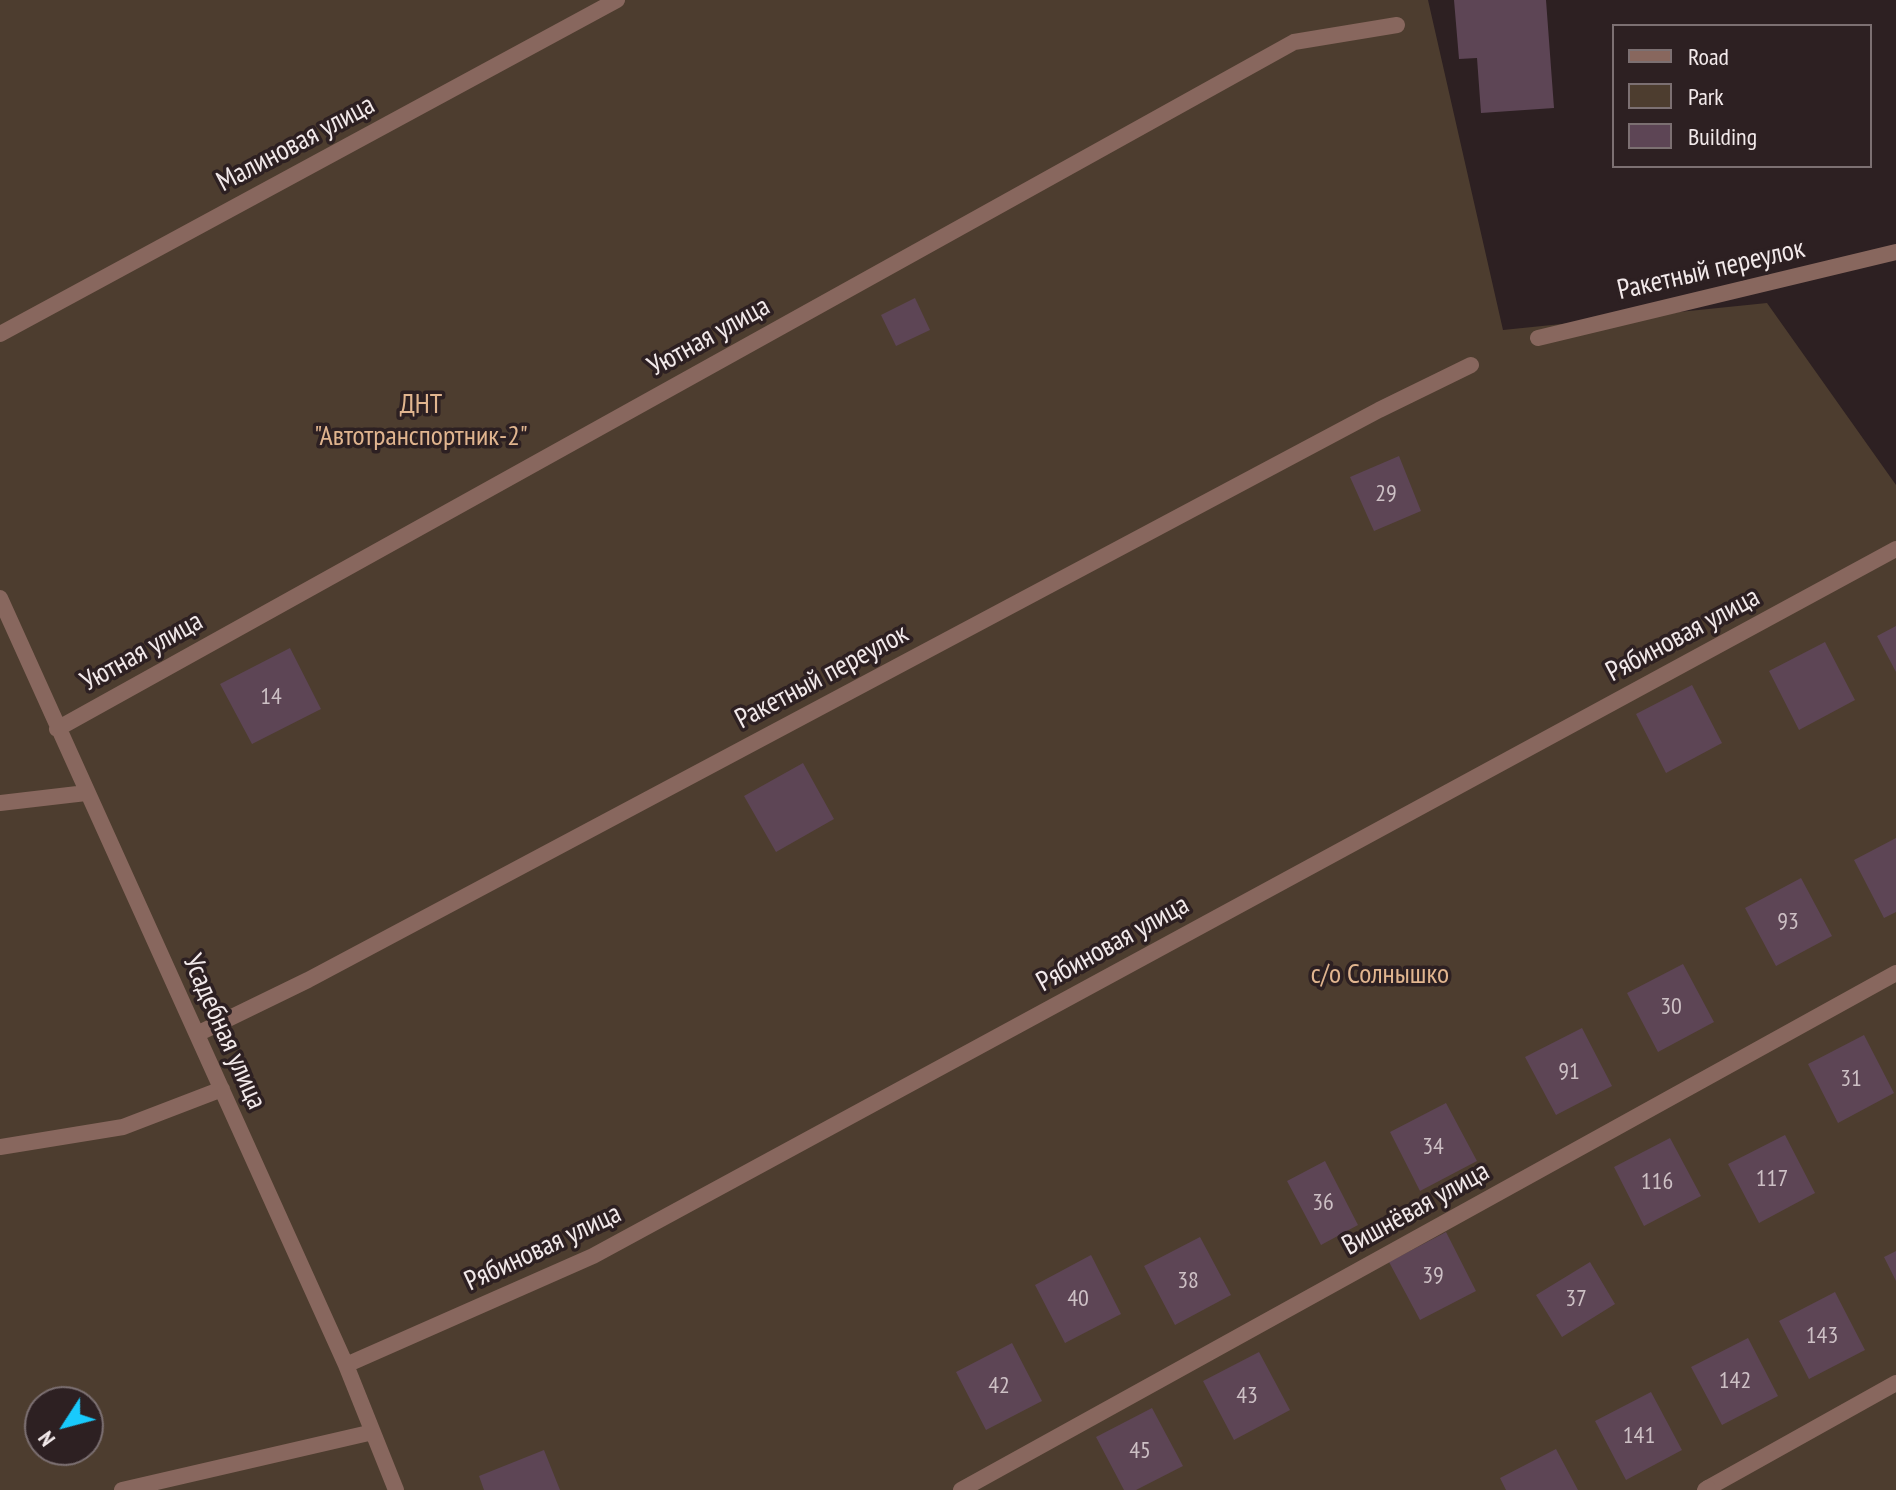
<!DOCTYPE html>
<meta charset="utf-8">
<style>
body{margin:0}
#map{position:relative;width:1896px;height:1490px;overflow:hidden;background:#2d2022;font-family:"PT Sans Narrow",sans-serif}
canvas{display:block}
.legend{position:absolute;left:1612px;top:24px;width:260px;height:144px;box-sizing:border-box;background:#2d2022;border:2px solid #7c7072;margin:0;padding:10px 14px;list-style:none;font-size:24px;color:#f2e9ea}
.legend li{display:flex;align-items:center;gap:16px;height:40px}
.legend b{width:40px;border:2px solid #7c7072}
.north{position:absolute;left:24px;top:1386px;width:80px;height:80px;box-sizing:border-box;background:#2d2022;border:2px solid #7c7072;border-radius:50%;rotate:234deg;font-size:22px;font-weight:700;line-height:32px;text-align:center;color:#f2e9ea}
.north::after{content:'';display:block;margin:auto;width:28px;height:36px;background:#19cafc;clip-path:polygon(50% 0,100% 100%,50% 72%,0 100%)}
</style>
<div id="map">
<canvas width="1896" height="1490"></canvas>
<ul class="legend">
<li><b style="height:10px;background:#88675e"></b>Road</li>
<li><b style="height:22px;background:#4d3d2f"></b>Park</li>
<li><b style="height:22px;background:#5d4555"></b>Building</li>
</ul>
<div class="north">N</div>
</div>
<script>
const c = document.querySelector('canvas').getContext('2d');
c.lineJoin = 'round';
function fill(path, color) { c.fillStyle = color; c.fill(path, 'evenodd'); }
const poly = rows => new Path2D(rows.map(r => 'M' + r).join(''));
function stroke(path, color, width, dash) { c.strokeStyle = color; c.lineWidth = width; c.lineCap = dash ? 'butt' : 'round'; c.setLineDash(dash || []); c.stroke(path); }
function write(font, color, halo, rows, align = 'center') {
  c.font = font + ' "PT Sans Narrow",sans-serif'; c.lineWidth = 7; c.setLineDash([]); c.textBaseline = 'middle'; c.strokeStyle = halo; c.fillStyle = color; for (const [text, x, y, turn = 0] of rows) {
    c.save(); c.translate(x, y); c.rotate((+turn || 0) * Math.PI / 180); c.textAlign = isNaN(turn) ? turn : align; if (halo) c.strokeText(text, 0, 0); c.fillText(text, 0, 0); c.restore();
  }
}
fill(poly([
 [0,0,1428,0,1503,330,1767,303,1896,485,1896,1490,0,1490],
 [40,1402,88,1402,88,1450,40,1450]
]), '#4d3d2f');
fill(poly([
 [1454,0,1546,0,1554,108,1481,113,1477,58,1459,59],
 [915,298,930,330,896,346,881,315],
 [1399,456,1421,511,1374,531,1350,477],
 [1896,626,1896,672,1877,636],
 [1825,642,1855,700,1799,730,1769,671],
 [290,648,321,709,252,744,220,684],
 [1692,685,1722,743,1666,773,1636,714],
 [803,763,834,819,776,852,744,796],
 [1896,838,1896,912,1884,918,1854,860],
 [1801,878,1832,936,1776,966,1745,908],
 [1683,964,1714,1022,1658,1052,1627,993],
 [1582,1028,1612,1086,1556,1115,1525,1057],
 [1864,1035,1894,1093,1838,1123,1808,1064],
 [1446,1103,1477,1161,1420,1191,1390,1132],
 [1785,1135,1815,1193,1759,1223,1728,1164],
 [1670,1138,1701,1196,1644,1226,1614,1167],
 [1325,1161,1358,1225,1321,1245,1287,1181],
 [1446,1232,1476,1291,1420,1320,1389,1262],
 [1200,1237,1231,1295,1175,1325,1144,1266],
 [1896,1251,1896,1281,1884,1257],
 [1091,1255,1121,1314,1065,1343,1035,1285],
 [1590,1262,1615,1304,1562,1337,1536,1295],
 [1835,1292,1865,1350,1809,1379,1779,1321],
 [1748,1338,1778,1396,1722,1425,1691,1367],
 [1012,1343,1042,1401,986,1430,956,1372],
 [1259,1352,1290,1410,1234,1440,1203,1381],
 [1651,1392,1682,1450,1626,1480,1595,1421],
 [1152,1408,1183,1466,1136,1490,1124,1490,1096,1437],
 [1556,1449,1578,1490,1506,1490,1500,1478],
 [544,1450,560,1490,484,1490,479,1476]
]), '#5d4555');
stroke(poly([
 [1708,1488,1896,1383]
]), '#88675e', 16);
stroke(poly([
 [0,334,617,0],
 [1538,338,1896,252],
 [0,598,346,1365,396,1490],
 [57,729,1294,42,1397,25],
 [0,803,86,793],
 [197,1034,308,980,1379,410,1471,365],
 [0,1147,123,1127,222,1089],
 [346,1365,593,1256,1896,549],
 [122,1490,373,1432],
 [961,1490,1896,973],
 [1705,1490,1708,1488]
]), '#88675e', 16);
write('24px', '#cdc0c5', null, [
 ["29",1386,494],
 ["14",271,697],
 ["93",1788,922],
 ["30",1671,1007],
 ["91",1569,1072],
 ["31",1851,1079],
 ["34",1433,1147],
 ["117",1772,1179],
 ["116",1657,1182],
 ["36",1323,1203],
 ["39",1433,1276],
 ["38",1188,1281],
 ["40",1078,1299],
 ["37",1576,1299],
 ["143",1822,1336],
 ["142",1735,1381],
 ["42",999,1386],
 ["43",1247,1396],
 ["141",1639,1436],
 ["45",1140,1451]
]);
write('28px', '#f2e9ea', '#2d2022', [
 ["Малиновая улица",296,144,-28],
 ["Ракетный переулок",1711,270,-13],
 ["Уютная улица",709,337,-29],
 ["Рябиновая улица",1683,635,-28],
 ["Уютная улица",142,652,-29],
 ["Ракетный переулок",822,677,-28],
 ["Рябиновая улица",1113,944,-29],
 ["Усадебная улица",224,1032,66],
 ["Вишнёвая улица",1416,1209,-29],
 ["Рябиновая улица",543,1248,-25]
]);
write('28px', '#e1b58f', '#2d2022', [
 ["ДНТ",421,405],
 ["\"Автотранспортник-2\"",421,437],
 ["с/о Солнышко",1380,975]
]);
</script>
